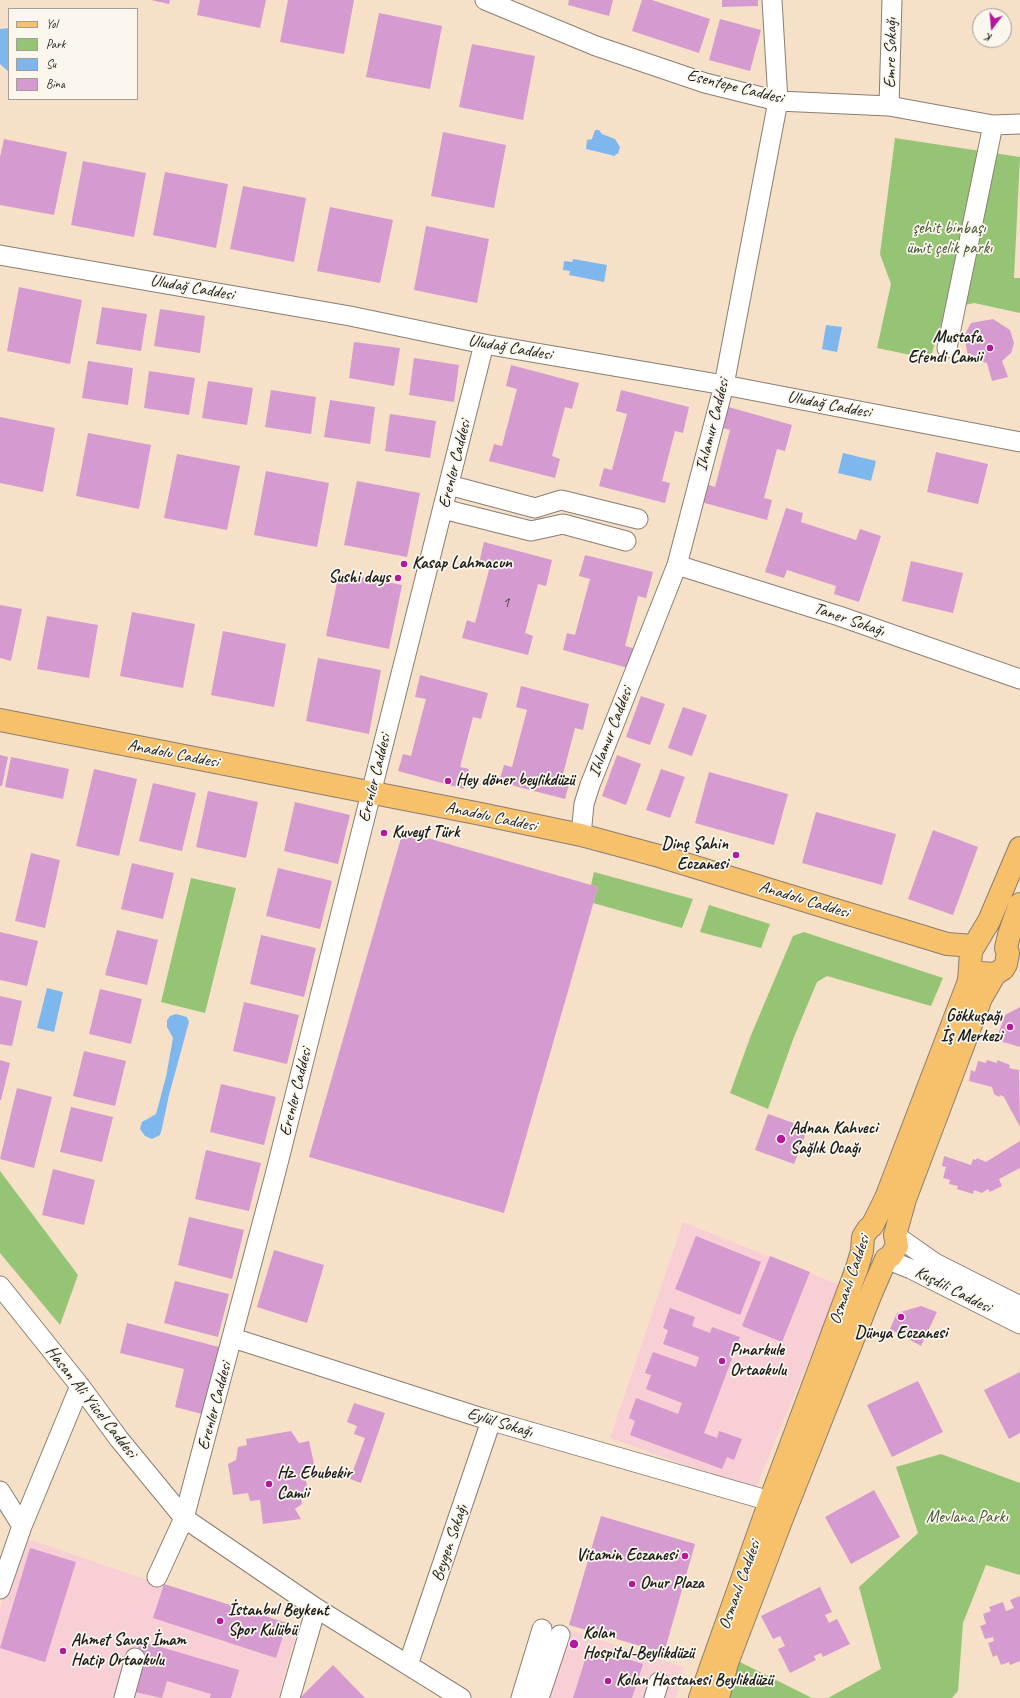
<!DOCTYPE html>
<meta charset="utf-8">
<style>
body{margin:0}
#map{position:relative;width:1020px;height:1698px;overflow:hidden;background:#f6e1c8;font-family:Caveat,sans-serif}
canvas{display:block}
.legend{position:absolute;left:8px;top:8px;width:130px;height:92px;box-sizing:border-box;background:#fbf7ec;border:1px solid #a29f99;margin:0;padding:5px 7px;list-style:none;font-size:12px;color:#1c1c1c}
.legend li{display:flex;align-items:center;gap:8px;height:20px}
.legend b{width:20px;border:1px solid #a29f99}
.north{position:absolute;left:972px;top:8px;width:40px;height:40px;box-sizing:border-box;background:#fbf7ec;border:1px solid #a29f99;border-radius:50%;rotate:196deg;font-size:11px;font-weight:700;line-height:16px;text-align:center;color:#1c1c1c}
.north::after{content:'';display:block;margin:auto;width:14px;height:18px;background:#b5179e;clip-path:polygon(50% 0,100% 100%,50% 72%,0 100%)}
</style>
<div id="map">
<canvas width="1020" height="1698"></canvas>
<ul class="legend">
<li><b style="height:5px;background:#f7c06b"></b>Yol</li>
<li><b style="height:11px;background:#95c574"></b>Park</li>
<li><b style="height:11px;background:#7db7ee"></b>Su</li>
<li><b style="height:11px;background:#d59acf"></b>Bina</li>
</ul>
<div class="north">K</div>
</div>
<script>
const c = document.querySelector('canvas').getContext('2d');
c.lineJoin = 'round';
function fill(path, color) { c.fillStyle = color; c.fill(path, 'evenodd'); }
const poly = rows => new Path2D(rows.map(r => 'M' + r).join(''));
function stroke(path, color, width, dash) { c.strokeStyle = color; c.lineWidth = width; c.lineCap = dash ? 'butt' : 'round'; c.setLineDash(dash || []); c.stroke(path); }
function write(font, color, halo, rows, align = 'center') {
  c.font = font + ' Caveat,sans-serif'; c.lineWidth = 3.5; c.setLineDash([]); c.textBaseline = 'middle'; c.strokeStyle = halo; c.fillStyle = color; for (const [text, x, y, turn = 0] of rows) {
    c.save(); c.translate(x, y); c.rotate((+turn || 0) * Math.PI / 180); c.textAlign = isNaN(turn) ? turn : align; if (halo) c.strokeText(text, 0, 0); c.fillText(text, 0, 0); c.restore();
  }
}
fill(poly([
 [683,1222,840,1285,755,1490,610,1438],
 [22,1537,297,1631,278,1698,0,1698,0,1608],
 [542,1621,684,1667,676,1698,516,1698]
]), '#f7cfd4');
fill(poly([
 [895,138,1020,157,1014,278,1020,278,1020,313,974,303,946,309,930,359,877,348,891,284,880,254],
 [594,872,693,899,682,928,593,903,598,887,591,885],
 [191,878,236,888,205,1013,161,1002],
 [709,905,770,924,761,948,700,932],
 [804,932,943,978,931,1006,827,976,817,982,794,1037,768,1109,730,1093,751,1035,793,936],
 [0,1171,78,1275,60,1325,0,1253],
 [941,1454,1020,1483,1020,1575,986,1565,963,1623,958,1691,952,1698,828,1698,881,1669,859,1587,918,1533,896,1467],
 [736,1660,812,1698,725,1698]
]), '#95c574');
fill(poly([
 [9,28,9,72,0,64,0,29],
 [595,130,599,130,602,134,615,139,620,147,618,154,616,154,615,156,586,149,587,140,592,139],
 [573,259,607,265,604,282,569,275,570,271,563,270,564,261,572,262],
 [826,325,842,327,837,352,822,349],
 [843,453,876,461,871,481,838,473],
 [47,988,63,992,54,1032,37,1028],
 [176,1014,187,1017,189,1022,169,1095,162,1128,160,1135,152,1139,145,1136,140,1129,142,1122,156,1114,166,1077,173,1038,167,1027,167,1020,170,1016]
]), '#7db7ee');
fill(poly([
 [151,0,170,0,169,4],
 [200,0,266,0,260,28,197,15],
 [288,0,354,0,344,54,280,42],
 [569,0,613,0,609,16,568,5],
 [642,0,652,0,710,19,699,53,632,31],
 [722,0,758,0,758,6,722,7],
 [379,13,442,26,430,89,366,77],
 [720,19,761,30,750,71,709,60],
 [472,44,535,56,523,120,459,107],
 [443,132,506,145,494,208,431,196],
 [4,139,67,152,54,215,0,205,0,157],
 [83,161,146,173,134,237,71,225],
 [165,172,228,184,216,248,153,235],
 [243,186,306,198,294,262,230,249],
 [330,207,393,220,380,283,317,271],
 [426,226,489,239,477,303,414,290],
 [19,287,82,300,70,364,7,351],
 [102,307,147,314,141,351,96,344],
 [160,309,205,316,200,353,154,346],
 [993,319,1010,330,1014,343,1011,353,1002,361,1008,377,992,381,987,363,979,361,968,355,964,336,971,323],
 [354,342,400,348,394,386,349,378],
 [414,358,459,365,454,402,409,395],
 [88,361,133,368,128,405,82,398],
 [511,365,579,383,572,409,565,407,552,456,560,459,555,478,489,461,494,444,502,446,517,389,506,386],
 [149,371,195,378,189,415,144,408],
 [208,381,253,388,247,425,202,418],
 [271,390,316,397,311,434,265,427],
 [621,390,689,407,683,433,675,431,662,481,670,483,665,503,599,486,604,468,612,470,627,414,616,411],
 [330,400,375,407,370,444,324,437],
 [725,406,792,425,785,451,777,449,764,498,772,500,767,520,701,502,706,484,715,487,730,430,719,427],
 [390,414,436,421,430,458,385,451],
 [0,417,55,428,43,492,0,483],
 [88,433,151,445,139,509,76,496],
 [936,452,988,464,978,504,927,492],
 [177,454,240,466,227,530,164,518],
 [266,471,329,483,317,547,254,535],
 [357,481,420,493,407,557,344,545],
 [786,508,803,513,801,522,856,540,860,529,881,536,859,602,834,594,836,586,787,570,784,578,765,572],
 [484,542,552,560,546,586,538,584,525,633,533,636,528,655,462,638,467,620,475,623,490,566,479,563],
 [585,555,653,572,646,598,638,596,625,646,633,648,628,668,563,650,567,633,575,635,590,579,579,576],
 [911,561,963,573,953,613,902,601],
 [339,573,402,585,389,649,326,636],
 [0,605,22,609,11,661,0,658],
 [132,612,195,624,183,688,120,676],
 [47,616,98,625,89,678,37,669],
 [223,631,286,644,274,707,211,695],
 [318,658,381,670,369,734,306,721],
 [420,675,488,693,481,719,473,717,460,767,469,769,464,789,398,771,403,754,411,756,426,699,415,697],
 [521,686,589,704,583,730,575,728,562,778,570,780,565,799,499,782,504,765,512,767,527,710,516,707],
 [641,696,665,704,650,745,626,737],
 [683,707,707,715,692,756,668,748],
 [0,755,8,757,2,786,0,786],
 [617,755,641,764,626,805,602,796],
 [11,757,69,769,63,799,5,787],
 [94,769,137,779,119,856,76,846],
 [661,769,685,777,670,818,646,810],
 [709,772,788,794,774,845,695,823],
 [153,783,196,793,182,851,139,841],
 [208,791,258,802,246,858,196,847],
 [295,802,350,815,338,864,284,851],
 [816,812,896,834,882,885,802,863],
 [933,830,978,847,953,915,908,899],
 [403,831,598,887,504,1213,309,1157],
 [31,853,60,860,45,928,15,921],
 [132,863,174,873,163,919,121,909],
 [278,868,332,881,320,929,266,916],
 [117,930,158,940,147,985,105,975],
 [0,932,38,941,27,986,0,980],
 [261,935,316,948,304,997,250,984],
 [100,989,142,999,131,1044,89,1034],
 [0,996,22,1001,12,1046,0,1044],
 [244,1002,299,1015,287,1064,233,1051],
 [1020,1007,1020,1047,996,1040,1005,1015],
 [84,1051,126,1061,115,1106,73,1096],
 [0,1060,10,1063,1,1100,0,1100],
 [987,1060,997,1063,997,1060,1010,1065,1009,1068,1019,1070,1020,1127,1004,1097,1000,1095,999,1097,994,1094,992,1087,969,1081,971,1070,975,1072,978,1061,986,1063],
 [221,1084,276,1097,264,1145,210,1132],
 [17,1088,52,1097,34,1168,0,1159],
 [71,1107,113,1117,102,1162,60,1152],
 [768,1114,808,1128,794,1164,755,1150],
 [1020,1141,1020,1168,999,1179,1002,1186,990,1192,988,1189,982,1193,974,1190,973,1194,957,1189,958,1186,949,1184,950,1180,943,1178,946,1167,942,1166,944,1156,971,1165,973,1159,976,1160,977,1158,986,1162],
 [206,1150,261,1163,249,1211,195,1199],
 [53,1169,95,1180,84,1225,42,1215],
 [189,1217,244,1230,232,1279,178,1265],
 [696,1236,761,1262,740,1315,675,1289],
 [274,1250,324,1265,307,1323,257,1307],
 [770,1256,810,1272,782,1342,742,1326],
 [175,1281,229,1294,218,1337,164,1323],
 [921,1306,937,1312,921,1346,890,1329,897,1313],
 [670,1308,695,1317,692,1326,710,1333,712,1327,740,1337,704,1433,717,1438,719,1431,742,1439,734,1460,727,1457,722,1469,630,1435,635,1421,629,1418,636,1398,678,1414,682,1403,646,1389,651,1375,645,1373,653,1352,696,1367,699,1357,663,1344,668,1330,663,1328],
 [127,1323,219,1347,202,1414,175,1407,184,1369,120,1353],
 [1020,1372,1020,1433,1009,1439,984,1390],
 [918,1381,943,1432,892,1457,867,1405],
 [354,1403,385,1413,361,1483,350,1479,365,1438,354,1434,357,1426,347,1422],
 [291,1431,299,1443,309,1441,316,1473,305,1476,308,1491,301,1495,302,1504,295,1509,301,1519,263,1524,260,1500,250,1501,248,1493,233,1495,228,1464,236,1460,238,1447,247,1445,246,1439],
 [874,1490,900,1537,851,1564,825,1517],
 [601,1516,695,1544,664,1653,569,1625],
 [30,1548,76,1562,45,1662,0,1648],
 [164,1584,287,1623,276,1658,153,1618],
 [820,1587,832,1612,825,1615,829,1623,837,1619,850,1644,823,1657,821,1653,814,1656,816,1660,790,1673,778,1649,785,1646,780,1636,773,1639,761,1616],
 [1020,1596,1020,1661,1010,1665,1009,1662,1001,1665,997,1655,993,1657,988,1643,994,1641,993,1637,985,1639,980,1626,986,1624,983,1614,991,1611,989,1607,1003,1602,1006,1611,1014,1608,1010,1600],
 [140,1641,239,1670,231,1698,210,1698,211,1694,167,1681,162,1698,126,1690],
 [589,1647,643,1664,632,1698,573,1698],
 [333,1665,365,1698,300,1698]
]), '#d59acf');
const minor = poly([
 [485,0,596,46,705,83,778,101,889,106,993,125,1020,124],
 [889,106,892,0],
 [0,255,350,316,484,344,724,385,1020,442],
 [947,348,993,125],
 [449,485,535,508,561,500,638,519],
 [443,509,531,531,563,524,626,541],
 [677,565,839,616,1020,679],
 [581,835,584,804,590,785,677,565,724,385,778,101,772,0],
 [895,1235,935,1263,1020,1306],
 [886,1259,911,1269,1020,1324],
 [0,1286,80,1386,119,1439,184,1518,157,1577],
 [233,1338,482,1418,770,1501],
 [0,1491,22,1526],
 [0,1589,22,1526,80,1386],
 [408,1665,491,1421],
 [124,1698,135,1658],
 [290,1698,316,1608],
 [461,1698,316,1608,184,1518,275,1175,484,344],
 [521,1698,542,1629],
 [539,1698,560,1635],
 [654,1698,659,1682]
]);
const major = poly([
 [0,720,481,814,581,835,659,856,947,944,974,946],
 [981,973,995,974,1003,969,1006,964,1008,953,1006,948,1009,935,1020,904],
 [700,1698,770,1501,857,1268,862,1251,863,1237,868,1229,872,1226,886,1198,969,981,971,951,989,921,1020,848],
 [718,1698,727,1663,781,1521,870,1296,886,1259,891,1256,897,1246,895,1235,905,1199,981,998,995,974]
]);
stroke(minor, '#897e72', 21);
stroke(major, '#897e72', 24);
stroke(minor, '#fff', 19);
stroke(major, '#f7c06b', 22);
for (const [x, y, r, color] of [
 [990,348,4,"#b5179e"],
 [404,564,4,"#b5179e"],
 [398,578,4,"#b5179e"],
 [448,781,4,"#b5179e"],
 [384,833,4,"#b5179e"],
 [736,855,4,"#b5179e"],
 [1010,1027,4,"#b5179e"],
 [781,1139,5,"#b5179e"],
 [901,1317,4,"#b5179e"],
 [722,1361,4,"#b5179e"],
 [269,1484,4,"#b5179e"],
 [685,1556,4,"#b5179e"],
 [632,1584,4,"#b5179e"],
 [220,1621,4,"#b5179e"],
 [574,1644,5,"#b5179e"],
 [63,1651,4,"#b5179e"],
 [608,1681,4,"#b5179e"]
]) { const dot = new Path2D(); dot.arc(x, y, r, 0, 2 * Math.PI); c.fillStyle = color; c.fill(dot); stroke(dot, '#fbf7ec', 1.5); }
write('15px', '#4a3c49', null, [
 ["1",506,603]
]);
write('17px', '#1c1c1c', '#fbf7ec', [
 ["Emre Sokağı",891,53,-89],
 ["Esentepe Caddesi",735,87,14],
 ["Uludağ Caddesi",192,288,10],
 ["Uludağ Caddesi",510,348,10],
 ["Uludağ Caddesi",829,405,11],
 ["Ihlamur Caddesi",713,425,-76],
 ["Erenler Caddesi",455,464,-76],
 ["Taner Sokağı",849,620,19],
 ["Ihlamur Caddesi",611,732,-69],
 ["Anadolu Caddesi",173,754,11],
 ["Erenler Caddesi",375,778,-76],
 ["Anadolu Caddesi",491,817,12],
 ["Anadolu Caddesi",804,900,17],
 ["Erenler Caddesi",296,1092,-76],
 ["Osmanlı Caddesi",850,1280,-71],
 ["Kuşdili Caddesi",953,1290,27],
 ["Hasan Ali Yücel Caddesi",91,1402,52],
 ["Erenler Caddesi",215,1406,-75],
 ["Eylül Sokağı",500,1423,17],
 ["Beygen Sokağı",450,1543,-71],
 ["Osmanlı Caddesi",740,1585,-70]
]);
write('17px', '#46573b', '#fbf7ec', [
 ["şehit binbaşı",949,229],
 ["ümit çelik parkı",949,249],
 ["Mevlana Parkı",967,1518]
]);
write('bold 17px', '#1c1c1c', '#fbf7ec', [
 ["Mustafa",982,338,"right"],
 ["Efendi Camii",982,358,"right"],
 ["Kasap Lahmacun",412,564],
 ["Sushi days",390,578,"right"],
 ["Hey döner beylikdüzü",456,781],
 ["Kuveyt Türk",392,833],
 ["Dinç Şahin",728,845,"right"],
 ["Eczanesi",728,865,"right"],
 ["Gökkuşağı",1002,1017,"right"],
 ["İş Merkezi",1002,1037,"right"],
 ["Adnan Kahveci",790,1129],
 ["Sağlık Ocağı",790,1149],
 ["Dünya Eczanesi",901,1334,"center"],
 ["Pınarkule",730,1351],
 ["Ortaokulu",730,1371],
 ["Hz. Ebubekir",277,1474],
 ["Camii",277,1494],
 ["Vitamin Eczanesi",677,1556,"right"],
 ["Onur Plaza",640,1584],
 ["İstanbul Beykent",228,1611],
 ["Spor Kulübü",228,1631],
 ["Kolan",583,1634],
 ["Hospital-Beylikdüzü",583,1654],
 ["Ahmet Savaş İmam",71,1641],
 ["Hatip Ortaokulu",71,1661],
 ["Kolan Hastanesi Beylikdüzü",616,1681]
], 'left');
</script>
